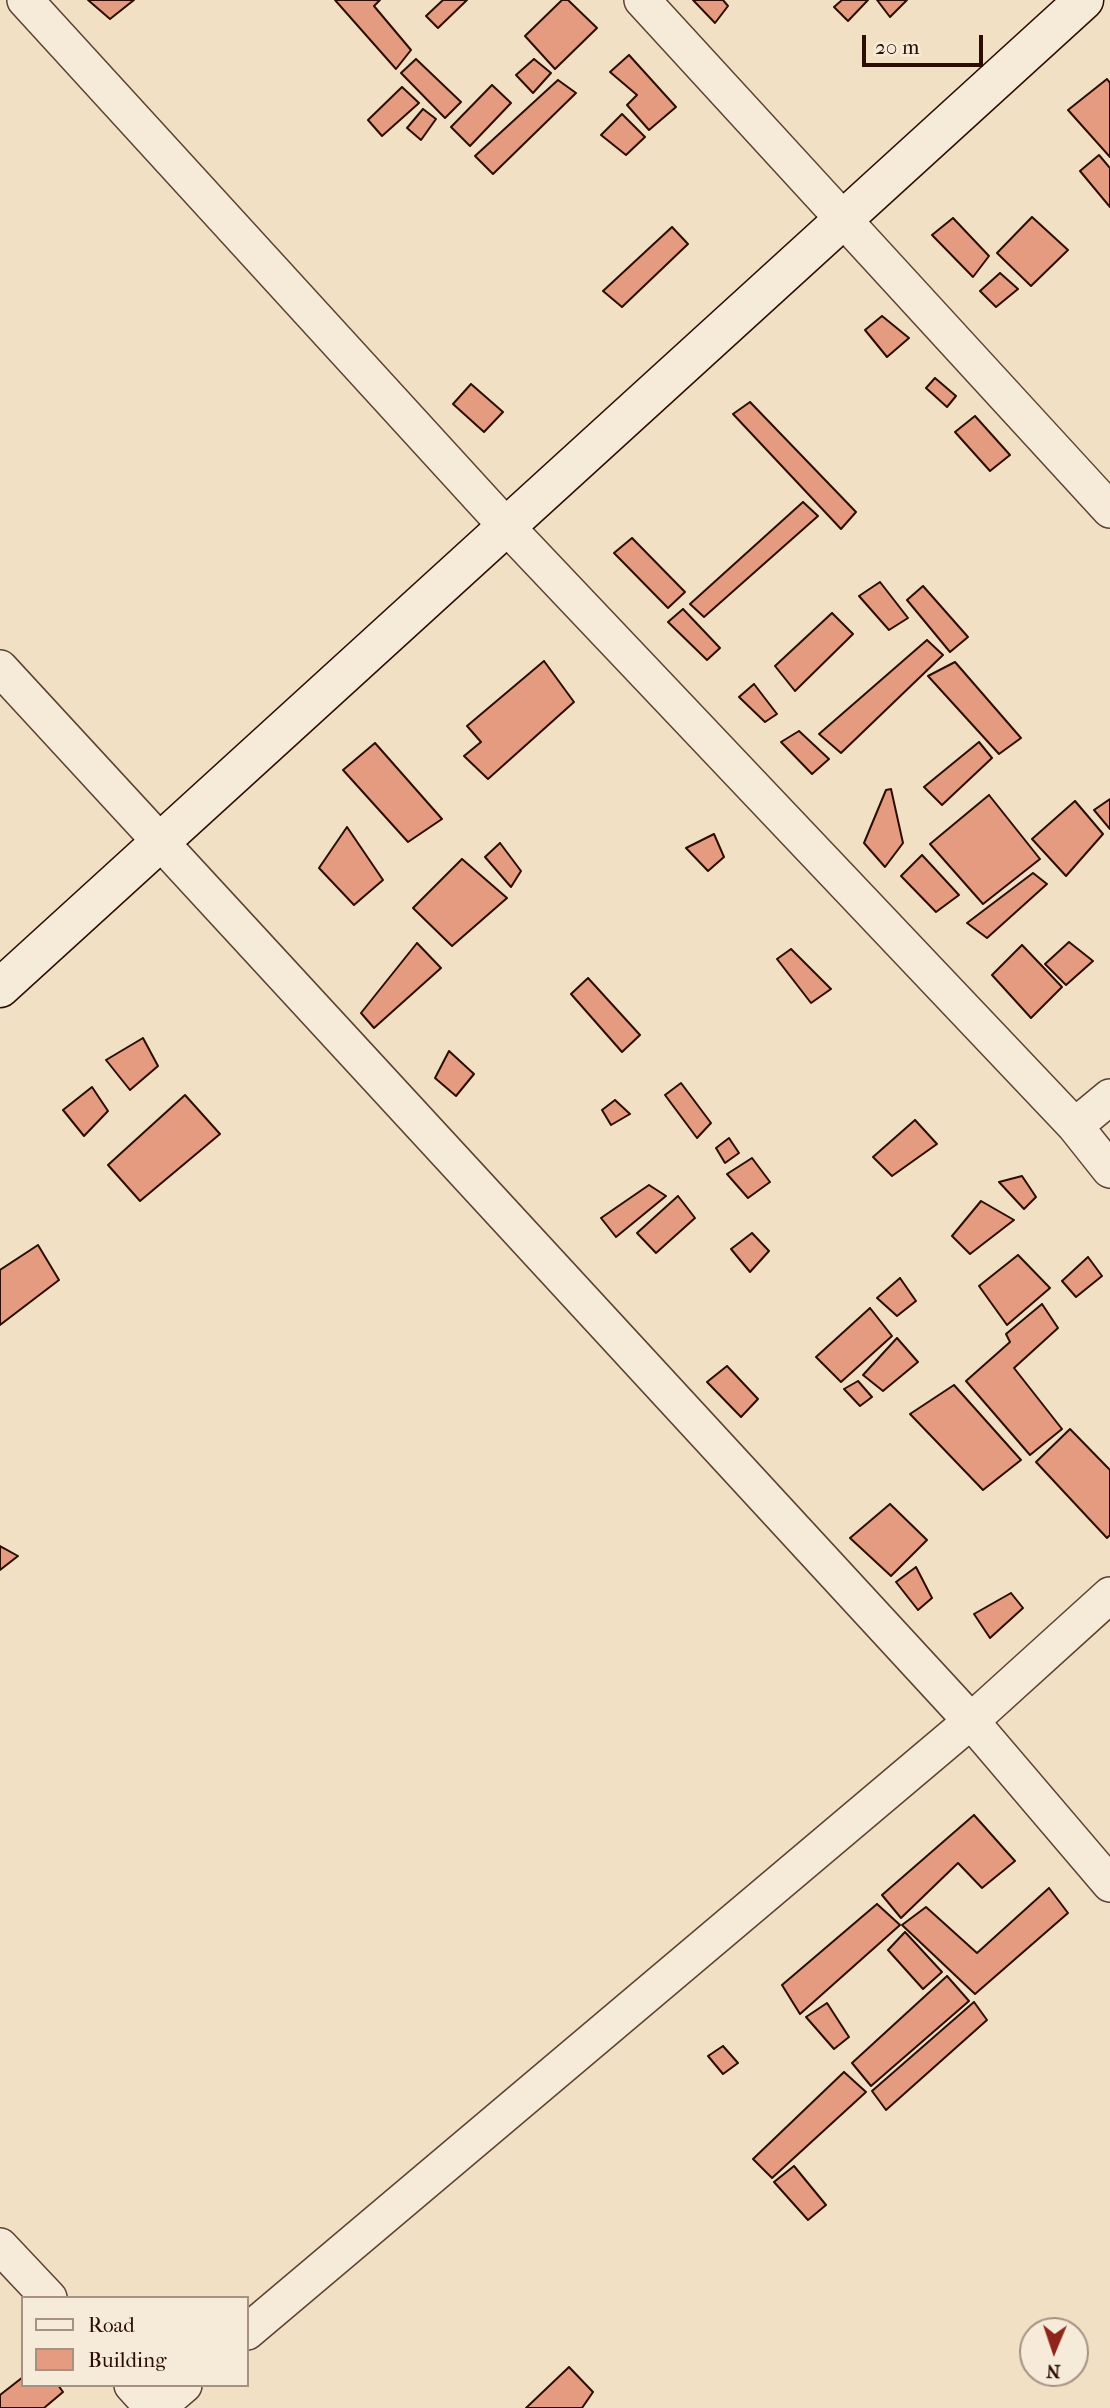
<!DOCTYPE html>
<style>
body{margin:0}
#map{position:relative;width:1110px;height:2408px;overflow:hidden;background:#f1e0c4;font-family:"IM FELL French Canon",serif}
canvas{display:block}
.legend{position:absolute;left:21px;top:2296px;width:228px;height:91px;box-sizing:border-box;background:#f6ebd9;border:2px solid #a59283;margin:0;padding:9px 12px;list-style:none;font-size:21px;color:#2b0d03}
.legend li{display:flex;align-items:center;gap:14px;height:35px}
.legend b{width:35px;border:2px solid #a59283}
.north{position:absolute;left:1019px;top:2317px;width:70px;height:70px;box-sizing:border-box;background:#f6ebd9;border:2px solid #a59283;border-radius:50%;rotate:182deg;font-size:19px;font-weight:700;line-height:28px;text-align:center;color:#2b0d03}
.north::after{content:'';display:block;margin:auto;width:24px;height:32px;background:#8f2418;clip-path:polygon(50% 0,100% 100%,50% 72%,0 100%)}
.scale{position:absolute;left:862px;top:35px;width:121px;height:32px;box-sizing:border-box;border:4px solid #2b0d03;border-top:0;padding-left:9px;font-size:21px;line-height:24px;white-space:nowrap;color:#2b0d03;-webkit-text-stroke:5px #f6ebd9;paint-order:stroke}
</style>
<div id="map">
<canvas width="1110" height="2408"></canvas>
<ul class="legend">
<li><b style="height:9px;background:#f6ebd9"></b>Road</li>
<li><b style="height:19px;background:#e49b7f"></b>Building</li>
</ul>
<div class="north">N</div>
<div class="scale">20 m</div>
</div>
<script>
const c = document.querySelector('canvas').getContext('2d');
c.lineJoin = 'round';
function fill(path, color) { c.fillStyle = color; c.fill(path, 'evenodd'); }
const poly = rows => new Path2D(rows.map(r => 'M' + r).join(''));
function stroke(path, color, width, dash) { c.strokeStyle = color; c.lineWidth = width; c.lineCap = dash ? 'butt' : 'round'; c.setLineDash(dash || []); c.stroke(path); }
const building = poly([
 [88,0,134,0,110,19,88,0],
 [335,0,380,0,374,6,411,50,396,69,335,0],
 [443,0,467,0,438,28,426,16,443,0],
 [562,0,568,0,597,28,555,69,525,36,562,0],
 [693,0,723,0,728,6,715,23,693,0],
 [842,0,868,0,848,21,834,7,842,0],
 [877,0,907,0,890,17,877,0],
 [629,55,676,107,649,130,627,105,637,95,610,72,629,55],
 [416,59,461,102,445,118,401,73,416,59],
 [534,59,551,73,533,93,516,75,534,59],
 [1107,79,1110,83,1110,157,1068,110,1107,79],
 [558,80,576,93,493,174,475,156,558,80],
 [492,85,511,103,470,146,451,127,492,85],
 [402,87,419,103,382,136,368,120,402,87],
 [423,109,436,119,421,140,407,128,423,109],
 [622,114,645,137,626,155,601,135,622,114],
 [1099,155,1110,168,1110,207,1080,171,1099,155],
 [1032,217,1068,250,1031,286,997,253,1032,217],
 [953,218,989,256,973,277,932,235,953,218],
 [672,227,688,244,622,307,603,291,672,227],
 [1000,273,1018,289,996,307,980,291,1000,273],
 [882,316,909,338,887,357,865,330,882,316],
 [935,378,956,396,947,407,926,388,935,378],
 [471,384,503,412,484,432,453,404,471,384],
 [750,402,856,512,841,529,733,414,750,402],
 [975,416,1010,455,990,471,955,432,975,416],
 [803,502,818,516,704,617,690,604,803,502],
 [632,538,685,592,668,608,614,553,632,538],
 [880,582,908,618,889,630,859,596,880,582],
 [923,586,968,637,950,652,907,600,923,586],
 [683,609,720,648,707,660,668,622,683,609],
 [832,613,853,634,795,691,775,666,832,613],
 [927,640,943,655,841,753,819,734,927,640],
 [544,661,574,702,488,779,464,756,481,742,467,726,544,661],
 [955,662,1021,738,999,754,928,676,955,662],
 [754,684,777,714,765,722,739,697,754,684],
 [799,731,829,759,812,774,781,742,799,731],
 [979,742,992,758,942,805,924,787,979,742],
 [375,743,442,819,408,842,343,770,375,743],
 [891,789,903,843,885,867,864,843,886,790,891,789],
 [989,795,1040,859,983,904,930,844,989,795],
 [1110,799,1110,829,1094,810,1110,799],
 [1075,801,1103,834,1066,876,1032,839,1075,801],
 [347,827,383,880,354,905,319,868,347,827],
 [714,834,724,857,708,871,686,848,714,834],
 [500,843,521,871,511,887,485,857,500,843],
 [922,855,959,895,936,912,901,876,922,855],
 [462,859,507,898,452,946,413,908,462,859],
 [1033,873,1047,884,987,938,967,923,1033,873],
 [1069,942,1093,961,1066,985,1045,964,1069,942],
 [417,943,441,968,374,1028,361,1013,417,943],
 [1022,945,1062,987,1031,1018,992,975,1022,945],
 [791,949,831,989,811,1003,777,959,791,949],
 [588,978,640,1035,622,1052,571,994,588,978],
 [143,1038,158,1066,130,1090,106,1060,143,1038],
 [449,1051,474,1074,456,1096,435,1078,449,1051],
 [681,1083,711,1123,697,1138,665,1095,681,1083],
 [92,1087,108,1111,84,1136,63,1110,92,1087],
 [185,1095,220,1134,140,1201,108,1165,185,1095],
 [615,1100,630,1114,611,1125,602,1110,615,1100],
 [915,1120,937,1144,892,1176,873,1157,915,1120],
 [729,1138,739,1153,725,1163,716,1148,729,1138],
 [752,1158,770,1182,748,1198,727,1174,752,1158],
 [1022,1176,1036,1197,1024,1209,999,1182,1022,1176],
 [649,1185,666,1196,616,1237,601,1218,649,1185],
 [678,1196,695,1218,656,1253,637,1233,678,1196],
 [981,1201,1014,1220,970,1254,952,1236,981,1201],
 [752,1233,769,1251,750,1272,731,1249,752,1233],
 [38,1245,59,1280,0,1325,0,1270,38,1245],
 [1018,1255,1050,1288,1007,1325,979,1286,1018,1255],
 [1088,1257,1102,1276,1076,1297,1062,1281,1088,1257],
 [900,1278,916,1301,897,1316,877,1298,900,1278],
 [1042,1304,1058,1328,1014,1368,1062,1429,1030,1455,966,1381,1010,1342,1006,1334,1042,1304],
 [870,1308,892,1336,841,1382,816,1357,870,1308],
 [897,1338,918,1362,883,1391,863,1375,897,1338],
 [727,1366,758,1399,741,1417,707,1382,727,1366],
 [858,1381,872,1397,860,1406,844,1389,858,1381],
 [954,1385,1021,1460,983,1490,910,1414,954,1385],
 [1070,1429,1110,1470,1110,1535,1107,1538,1036,1462,1070,1429],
 [890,1504,927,1540,891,1576,850,1538,890,1504],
 [0,1546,18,1556,0,1570,0,1546],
 [916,1567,932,1598,918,1610,896,1582,916,1567],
 [1011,1593,1023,1608,990,1638,974,1614,1011,1593],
 [974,1815,1015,1861,982,1888,958,1863,901,1918,882,1895,974,1815],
 [1049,1888,1068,1913,975,1994,902,1925,926,1907,977,1953,1049,1888],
 [877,1904,900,1925,800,2014,782,1985,877,1904],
 [905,1932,942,1972,923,1989,888,1950,905,1932],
 [947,1976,969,2001,871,2086,852,2063,947,1976],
 [974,2002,987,2020,886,2110,872,2091,974,2002],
 [827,2003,849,2037,834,2049,806,2017,827,2003],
 [723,2046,738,2063,723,2074,708,2056,723,2046],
 [844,2072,866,2092,772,2178,753,2159,844,2072],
 [794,2166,826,2205,808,2220,774,2182,794,2166],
 [569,2367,593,2392,582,2408,526,2408,569,2367],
 [23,2377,23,2385,58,2385,63,2392,44,2408,0,2408,0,2395,23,2377]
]);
fill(building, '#e49b7f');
stroke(building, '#2b0d03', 2);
const street = poly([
 [25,0,506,526,1075,1126,1110,1170],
 [642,0,1110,510],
 [0,668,971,1721,1110,1884],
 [1075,1126,1110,1097],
 [0,2246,49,2298],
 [247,2332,971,1721,1110,1595],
 [132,2385,153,2408],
 [157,2408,184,2385]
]);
const secondary = poly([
 [0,988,1084,0]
]);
stroke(street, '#5c4233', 38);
stroke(secondary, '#2b0d03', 41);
stroke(street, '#f6ebd9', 35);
stroke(secondary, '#f6ebd9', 38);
</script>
